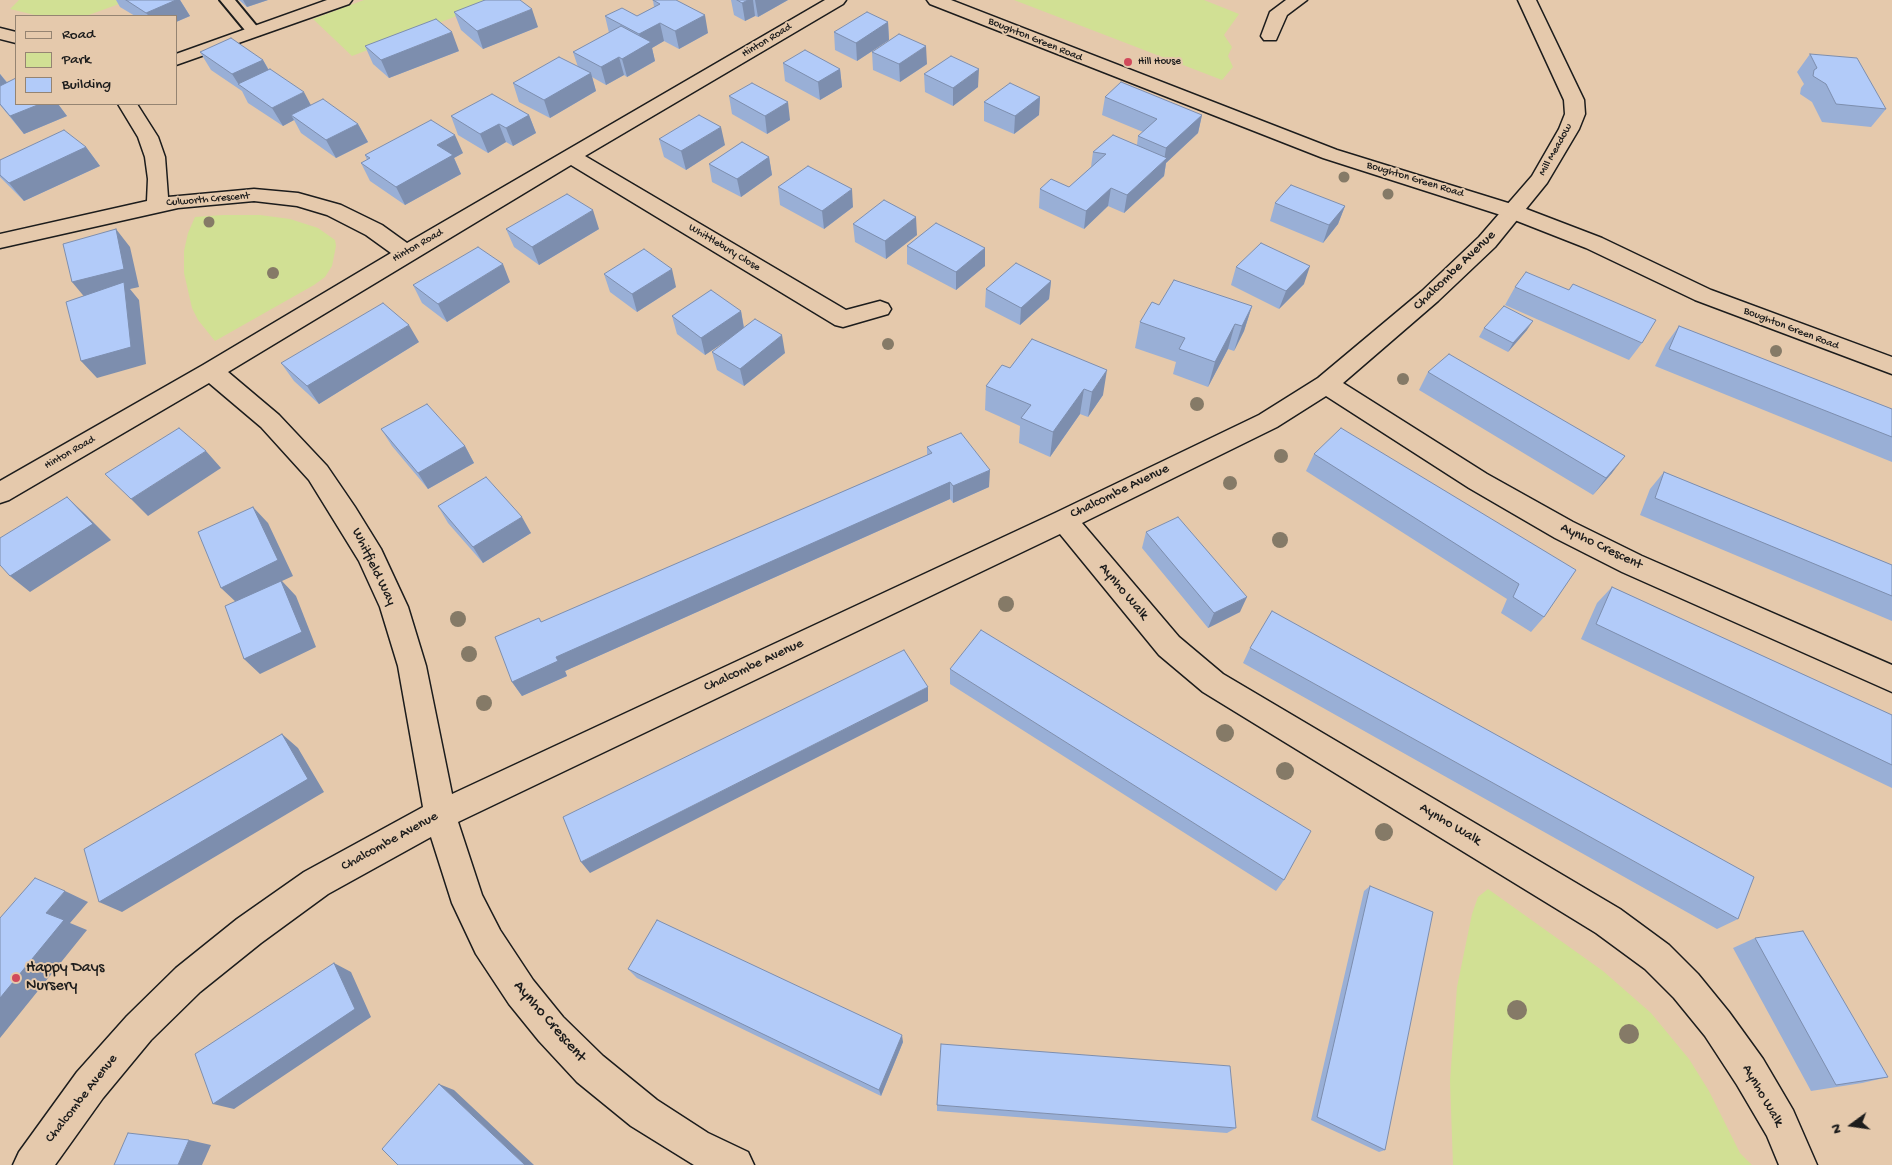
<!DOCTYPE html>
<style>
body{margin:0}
#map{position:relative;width:1892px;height:1165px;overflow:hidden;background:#e5c9ac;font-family:"Gochi Hand",sans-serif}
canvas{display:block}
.legend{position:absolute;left:15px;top:15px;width:162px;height:90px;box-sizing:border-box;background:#e5c9ac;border:1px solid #958472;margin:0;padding:6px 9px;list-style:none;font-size:15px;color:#1c1c1c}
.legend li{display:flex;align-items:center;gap:10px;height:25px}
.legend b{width:25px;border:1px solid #958472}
.north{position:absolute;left:1827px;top:1100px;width:50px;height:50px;-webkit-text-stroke:4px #e5c9ac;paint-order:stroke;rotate:256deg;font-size:14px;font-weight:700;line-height:20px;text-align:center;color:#1c1c1c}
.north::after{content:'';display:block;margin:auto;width:18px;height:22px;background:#1c1c1c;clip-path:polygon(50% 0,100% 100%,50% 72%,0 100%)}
</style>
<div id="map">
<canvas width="1892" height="1165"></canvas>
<ul class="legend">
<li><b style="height:6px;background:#e5c9ac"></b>Road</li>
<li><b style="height:14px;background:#d1e094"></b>Park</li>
<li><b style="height:14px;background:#b2cbf9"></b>Building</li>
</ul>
<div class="north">N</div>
</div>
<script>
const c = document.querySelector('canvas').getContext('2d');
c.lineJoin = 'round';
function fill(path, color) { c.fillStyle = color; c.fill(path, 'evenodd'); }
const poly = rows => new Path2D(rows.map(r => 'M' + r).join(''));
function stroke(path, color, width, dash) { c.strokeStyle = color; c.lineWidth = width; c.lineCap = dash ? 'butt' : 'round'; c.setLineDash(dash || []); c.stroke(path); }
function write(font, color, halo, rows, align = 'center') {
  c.font = font + ' "Gochi Hand",sans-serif'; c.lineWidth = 4; c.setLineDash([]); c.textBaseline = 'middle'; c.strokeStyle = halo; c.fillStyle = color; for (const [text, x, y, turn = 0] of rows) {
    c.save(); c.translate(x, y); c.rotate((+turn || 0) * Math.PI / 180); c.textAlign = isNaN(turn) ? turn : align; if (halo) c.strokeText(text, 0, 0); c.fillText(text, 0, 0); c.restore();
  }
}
fill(poly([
 [19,0,130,0,86,16,39,16,10,9],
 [364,0,495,0,496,1,352,56,313,19],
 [1014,0,1204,0,1239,14,1224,35,1232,47,1228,56,1233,67,1222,80],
 [223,215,260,215,290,219,318,228,335,240,336,246,332,266,325,277,314,285,215,341,198,320,192,308,184,273,184,251,188,233,195,217],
 [1488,889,1603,971,1651,1013,1689,1059,1709,1091,1740,1153,1752,1165,1453,1165,1450,1081,1457,987,1472,914,1478,897]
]), '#d1e094');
const service = poly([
 [220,0,235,0,259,29,262,32,259,35,249,35,220,0]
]);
const minor = poly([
 [327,0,352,0,349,4,176,65,176,54,327,0],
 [825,0,846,0,843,4,585,156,846,310,880,301,888,304,891,309,888,314,843,327,835,325,571,165,228,372,279,415,327,466,355,507,381,549,408,607,426,666,452,794,1055,513,1259,415,1318,378,1422,291,1479,237,1532,176,1559,129,1565,114,1564,100,1518,0,1536,0,1584,100,1585,114,1579,129,1547,183,1495,247,1438,301,1343,383,1487,474,1573,522,1642,556,1892,665,1892,692,1622,572,1555,538,1469,488,1326,396,1277,427,1082,523,1179,637,1223,674,1620,909,1669,945,1698,974,1729,1012,1763,1059,1793,1110,1817,1165,1779,1165,1767,1136,1737,1085,1705,1036,1674,998,1645,969,1596,933,1203,692,1159,655,1060,534,458,822,482,895,500,930,533,980,563,1017,603,1056,657,1100,708,1133,748,1152,754,1165,694,1165,631,1126,577,1082,539,1041,509,1004,476,954,452,903,431,837,328,894,261,943,200,992,151,1040,103,1098,55,1165,13,1165,19,1152,77,1072,127,1016,176,968,237,919,304,872,423,807,398,666,380,607,359,561,309,480,261,427,209,383,9,500,0,503,0,481,203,365,391,253,366,235,327,215,297,206,254,201,178,208,0,248,0,234,147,201,148,179,145,157,138,137,118,104,137,104,158,137,165,157,168,197,254,189,298,193,341,205,382,225,407,243,825,0],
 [1286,0,1307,0,1287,15,1276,40,1264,40,1261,36,1270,12,1286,0],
 [0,28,16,32,16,43,0,39,0,28]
]);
const tertiary = poly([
 [927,0,951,0,1337,150,1521,207,1602,238,1711,290,1892,357,1892,374,1695,300,1586,248,1507,217,1323,158,930,4,927,0]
]);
stroke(service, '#1c1c1c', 4);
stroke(minor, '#1c1c1c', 3);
stroke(tertiary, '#1c1c1c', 3);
fill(service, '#e5c9ac');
fill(minor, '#e5c9ac');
fill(tertiary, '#e5c9ac');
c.fillStyle = '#857a67';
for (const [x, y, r] of [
 [1344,177,5.5],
 [1388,194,5.5],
 [209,222,5.5],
 [273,273,6],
 [888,344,6],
 [1776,351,6],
 [1403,379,6],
 [1197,404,7],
 [1281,456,7],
 [1230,483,7],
 [1280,540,8],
 [1006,604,8],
 [458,619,8],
 [469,654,8],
 [484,703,8],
 [1225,733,9],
 [1285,771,9],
 [1384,832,9],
 [1517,1010,10],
 [1629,1034,10]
]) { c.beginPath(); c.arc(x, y, r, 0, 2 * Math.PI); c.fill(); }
fill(poly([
 [116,0,180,0,190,16,176,22,176,16,135,16,120,7],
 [239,0,268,0,247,7],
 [653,0,676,0,708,33,679,49,664,41,652,48,655,61,627,77,624,75,606,85,592,77,596,91,550,118,519,102,513,83,578,67,573,52,609,33,605,16,637,16,654,7],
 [731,0,788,0,758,17,755,16,745,21,734,15],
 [454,12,538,27,483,49,461,30],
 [888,22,889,40,857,61,835,50,834,32],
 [365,46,459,51,389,78,373,64],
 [200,52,263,60,269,70,311,105,358,124,368,142,336,158,301,133,294,120,283,126,248,103,242,91,211,70],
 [872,52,927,64,900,82,873,70],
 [1810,54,1886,109,1871,127,1822,122,1812,102,1800,94,1801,88,1804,84,1797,72],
 [783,63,840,69,842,87,820,100,785,81],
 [0,74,7,82,16,104,58,104,67,116,24,134,0,105],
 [924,74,978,87,953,106,925,92],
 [729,96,790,120,767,134,732,114],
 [1040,97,1039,115,1014,134,984,121,984,102],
 [1105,97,1202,115,1198,133,1166,163,1164,176,1124,213,1108,206,1084,229,1039,208,1040,189,1069,187,1091,167,1093,152,1137,145,1138,136,1143,132,1102,115],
 [529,115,536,133,513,146,506,142,488,153,458,135,451,116],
 [659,139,725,145,686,170,664,157],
 [86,147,100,166,24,201,0,177,0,160],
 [463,153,454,158,461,174,405,205,370,181,361,163,367,160,365,155],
 [769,157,772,175,741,197,712,182,709,164],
 [778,187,853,207,824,229,780,205],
 [1275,203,1345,206,1338,224,1323,243,1270,221],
 [853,224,917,235,886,259,855,242],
 [506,229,599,229,539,265,514,247],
 [907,246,985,266,956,290,907,264],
 [1236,267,1304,284,1279,309,1231,285],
 [604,274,676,287,637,312,610,292],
 [1051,281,1049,299,1020,325,985,307,986,289],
 [510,282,447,322,422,303,413,285],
 [1515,287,1642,343,1629,360,1505,305],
 [1159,305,1252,306,1244,331,1234,351,1228,349,1208,387,1173,374,1176,362,1135,348,1140,322],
 [741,311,744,327,785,353,744,386,717,370,712,352,729,339,705,355,677,334,672,316],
 [1679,326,1892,409,1892,462,1655,366,1666,344],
 [1484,328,1527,330,1508,352,1479,337],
 [1032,339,1103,395,1088,417,1080,414,1050,457,1019,443,1020,426,985,410,986,386,1010,368],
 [419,342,319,404,294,381,281,363],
 [1428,372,1612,473,1593,495,1419,390],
 [381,429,465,446,474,463,428,489,392,446],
 [927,447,989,487,953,503,950,499,565,671,567,676,522,696,512,682,539,618,542,622,927,455],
 [1314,454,1576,570,1544,617,1531,632,1501,613,1507,599,1306,471],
 [1664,472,1892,565,1892,621,1640,515,1650,489],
 [438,506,531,533,483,563,448,523],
 [1146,532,1240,612,1208,628,1142,548],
 [1612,587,1892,715,1892,788,1581,639,1597,603],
 [1250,648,1738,919,1717,929,1243,663],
 [950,669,1284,880,1276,891,950,684],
 [1370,886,1385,1150,1379,1152,1311,1120,1364,891],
 [1755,938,1888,1077,1862,1083,1811,1091,1733,948],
 [628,969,903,1042,881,1096,637,978],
 [937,1105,1236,1128,1227,1133,937,1111]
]), '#99afd6');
fill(poly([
 [176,0,180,0,190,16,176,22,176,16,149,16,146,13],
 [243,0,268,0,247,7],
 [748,0,753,0,755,16,745,21,742,3],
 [755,0,788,0,758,17],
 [532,9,538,27,483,49,477,31],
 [705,15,708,33,679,49,675,31],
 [888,22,889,40,857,61,856,43],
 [660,23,664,41,652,48,655,61,627,77,622,59,642,47,639,34],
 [452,32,459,51,389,78,381,60],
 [926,46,927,64,900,82,899,64],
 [619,57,624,75,606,85,601,67],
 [263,60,273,78,239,85,232,74],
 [840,69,842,87,820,100,818,82],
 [979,69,978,87,953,106,953,88],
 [591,73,596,91,550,118,544,100],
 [0,74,11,88,0,92],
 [304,92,314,111,291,115,294,120,283,126,272,108],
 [1040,97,1039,115,1014,134,1015,116],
 [788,102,790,120,767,134,765,116],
 [40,104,58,104,67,116,24,134,10,116],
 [529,115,536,133,513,146,506,128],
 [1202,115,1198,133,1166,163,1164,176,1124,213,1127,195,1164,161,1166,148],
 [358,124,368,142,336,158,326,140],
 [499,124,506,142,488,153,480,134],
 [721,127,725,145,686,170,681,151],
 [455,135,463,153,454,158,461,174,405,205,396,187,437,145],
 [86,147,100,166,24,201,9,183],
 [769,157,772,175,741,197,737,179],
 [1111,188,1108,206,1084,229,1086,211],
 [852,189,853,207,824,229,822,211],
 [1345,206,1338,224,1323,243,1329,225],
 [593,210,599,229,539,265,532,247],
 [916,217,917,235,886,259,885,241],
 [116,229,130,247,139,287,130,289,139,300,146,364,97,378,81,361,87,300,72,282],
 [985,248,985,266,956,290,956,272],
 [503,264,510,282,447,322,438,304],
 [1310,266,1304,284,1279,309,1286,291],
 [672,269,676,287,637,312,632,294],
 [1051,281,1049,299,1020,325,1021,308],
 [1252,306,1244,331,1234,351,1242,326],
 [741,311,744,329,705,355,701,338],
 [1533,321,1527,330,1508,352,1513,343],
 [1235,324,1228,349,1208,387,1215,362],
 [409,325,419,342,319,404,307,386],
 [782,335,785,353,744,386,740,369],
 [1107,370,1103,395,1088,417,1092,392],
 [1084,389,1080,414,1050,457,1053,432],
 [465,446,474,463,428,489,418,473],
 [206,451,221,468,148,516,131,499],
 [1625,456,1612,473,1593,495,1606,478],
 [990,470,989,487,953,503,953,486],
 [950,482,950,499,565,671,567,676,522,696,512,682,556,657],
 [67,497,85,514,111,540,30,592,10,576],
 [253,507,268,523,293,576,282,581,296,596,316,647,260,674,244,659,237,603,221,588],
 [522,517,531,533,483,563,473,547],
 [1247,597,1240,612,1208,628,1214,613],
 [928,687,928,701,590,873,581,862],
 [282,734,298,748,324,792,122,912,99,902],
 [65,891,88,902,70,923,87,930,0,1038,0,998,46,913],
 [334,963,351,972,371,1017,234,1109,213,1104],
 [902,1035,903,1042,881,1096,879,1090],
 [439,1084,454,1090,534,1165,525,1165],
 [189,1140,211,1145,202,1165,178,1165]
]), '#7d8eae');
const building = poly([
 [126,0,176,0,146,13,126,0],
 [485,0,520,0,532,9,477,31,454,12,485,0],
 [653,0,676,0,705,15,675,31,660,23,639,34,605,16,622,8,637,16,660,4,653,0],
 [737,0,748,0,742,3,737,0],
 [867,12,888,22,856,43,834,32,867,12],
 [436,19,452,32,381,60,365,46,436,19],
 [621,26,651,42,622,59,619,57,601,67,573,52,621,26],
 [899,34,926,46,899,64,872,52,899,34],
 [231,38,263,60,232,74,200,52,231,38],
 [805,50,840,69,818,82,783,63,805,50],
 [1810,54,1857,58,1886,109,1836,104,1826,84,1813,76,1814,70,1817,68,1810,54],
 [951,56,979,69,953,88,924,74,951,56],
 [559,57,591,73,544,100,513,83,559,57],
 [270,69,304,92,272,108,238,84,270,69],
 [16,78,16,104,40,104,10,116,0,104,0,86,16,78],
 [1121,82,1202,115,1166,148,1138,136,1157,119,1105,97,1121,82],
 [752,83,788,102,765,116,729,96,752,83],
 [1010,83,1040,97,1015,116,984,102,1010,83],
 [492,94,529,115,506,128,499,124,480,134,451,116,492,94],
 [323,99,358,124,326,140,291,115,323,99],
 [699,115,721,127,681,151,659,139,699,115],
 [431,120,455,135,437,145,453,155,396,187,361,163,370,158,365,155,431,120],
 [64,130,86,147,9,183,0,175,0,160,64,130],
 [1113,135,1167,158,1127,195,1111,188,1086,211,1040,189,1051,179,1069,187,1106,154,1093,152,1113,135],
 [742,142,769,157,737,179,709,164,742,142],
 [808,166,852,189,822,211,778,187,808,166],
 [1291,185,1345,206,1329,225,1275,203,1291,185],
 [567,194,593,210,532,247,506,229,567,194],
 [884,200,916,217,885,241,853,224,884,200],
 [936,223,985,248,956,272,907,246,936,223],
 [116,229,124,269,72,282,63,244,116,229],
 [1261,243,1310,266,1286,291,1236,267,1261,243],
 [478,247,503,264,438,304,413,285,478,247],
 [644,249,672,269,632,294,604,274,644,249],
 [1016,263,1051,281,1021,308,986,289,1016,263],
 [1526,272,1569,290,1573,284,1656,320,1642,343,1515,287,1526,272],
 [1174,280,1252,306,1242,326,1235,324,1215,362,1179,349,1185,338,1140,322,1152,302,1159,305,1174,280],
 [124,282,131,347,81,361,66,302,124,282],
 [711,290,741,311,701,338,672,316,711,290],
 [383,303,409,325,307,386,281,363,383,303],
 [1504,306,1533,321,1513,343,1484,328,1504,306],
 [755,319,782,335,740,369,712,352,755,319],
 [1679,326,1892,409,1892,437,1669,349,1679,326],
 [1032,339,1107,370,1092,392,1084,389,1053,432,1021,418,1031,405,986,386,1002,365,1010,368,1032,339],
 [1449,354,1625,456,1606,478,1428,372,1449,354],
 [427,404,465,446,418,473,381,429,427,404],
 [179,428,206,451,131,499,105,474,179,428],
 [1341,428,1576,570,1544,617,1513,597,1519,584,1314,454,1341,428],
 [961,433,990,470,953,486,950,482,556,657,558,661,512,682,495,637,539,618,541,622,932,453,927,447,961,433],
 [1664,472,1892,565,1892,596,1655,498,1664,472],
 [486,477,522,517,473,547,438,506,486,477],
 [67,497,93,524,10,576,0,565,0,538,67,497],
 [253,507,278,560,221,588,198,532,253,507],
 [1178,517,1247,597,1214,613,1146,532,1178,517],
 [281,581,302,632,244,659,225,606,281,581],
 [1612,587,1892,715,1892,765,1596,624,1612,587],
 [1272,611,1754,877,1738,919,1250,648,1272,611],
 [981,630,1311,831,1284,880,950,669,981,630],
 [904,650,928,687,581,862,563,817,904,650],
 [282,734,308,779,99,902,84,849,282,734],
 [35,878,65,891,46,913,64,920,0,998,0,918,35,878],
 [1370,886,1433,912,1385,1150,1317,1117,1370,886],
 [657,920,902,1035,879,1090,628,969,657,920],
 [1803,931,1888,1077,1836,1085,1755,938,1803,931],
 [334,963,355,1009,213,1104,195,1054,334,963],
 [941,1044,1230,1066,1236,1128,937,1105,941,1044],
 [439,1084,525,1165,398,1165,382,1149,439,1084],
 [128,1133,189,1140,178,1165,114,1165,128,1133]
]);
fill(building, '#b2cbf9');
stroke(building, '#7d8eae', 1);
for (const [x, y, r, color] of [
 [1128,62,5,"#d1495b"],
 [16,978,5,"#d1495b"]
]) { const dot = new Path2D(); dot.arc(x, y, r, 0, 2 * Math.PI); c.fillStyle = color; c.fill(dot); stroke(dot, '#e5c9ac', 2); }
write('11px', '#1c1c1c', '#e5c9ac', [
 ["Boughton Green Road",1035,40,22],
 ["Hinton Road",767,41,-31],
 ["Mill Meadow",1556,150,-61],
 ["Boughton Green Road",1415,180,17],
 ["Culworth Crescent",208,200,-5],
 ["Hinton Road",418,246,-30],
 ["Whittlebury Close",724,248,31],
 ["Boughton Green Road",1791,329,21],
 ["Hinton Road",70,453,-30]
]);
write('11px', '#1c1c1c', '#e5c9ac', [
 ["Hill House",1138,62]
], 'left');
write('14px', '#1c1c1c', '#e5c9ac', [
 ["Chalcombe Avenue",1455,271,-44],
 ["Chalcombe Avenue",1120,492,-26],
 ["Aynho Crescent",1601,547,26],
 ["Whitfield Way",373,567,64],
 ["Aynho Walk",1123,592,50],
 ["Chalcombe Avenue",754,666,-25],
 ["Aynho Walk",1450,825,31],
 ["Chalcombe Avenue",390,842,-29],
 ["Aynho Walk",1762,1096,60],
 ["Chalcombe Avenue",82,1099,-52]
]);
write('16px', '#1c1c1c', '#e5c9ac', [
 ["Happy Days",26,969],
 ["Nursery",26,987]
], 'left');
write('16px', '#1c1c1c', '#e5c9ac', [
 ["Aynho Crescent",549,1022,49]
]);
</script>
